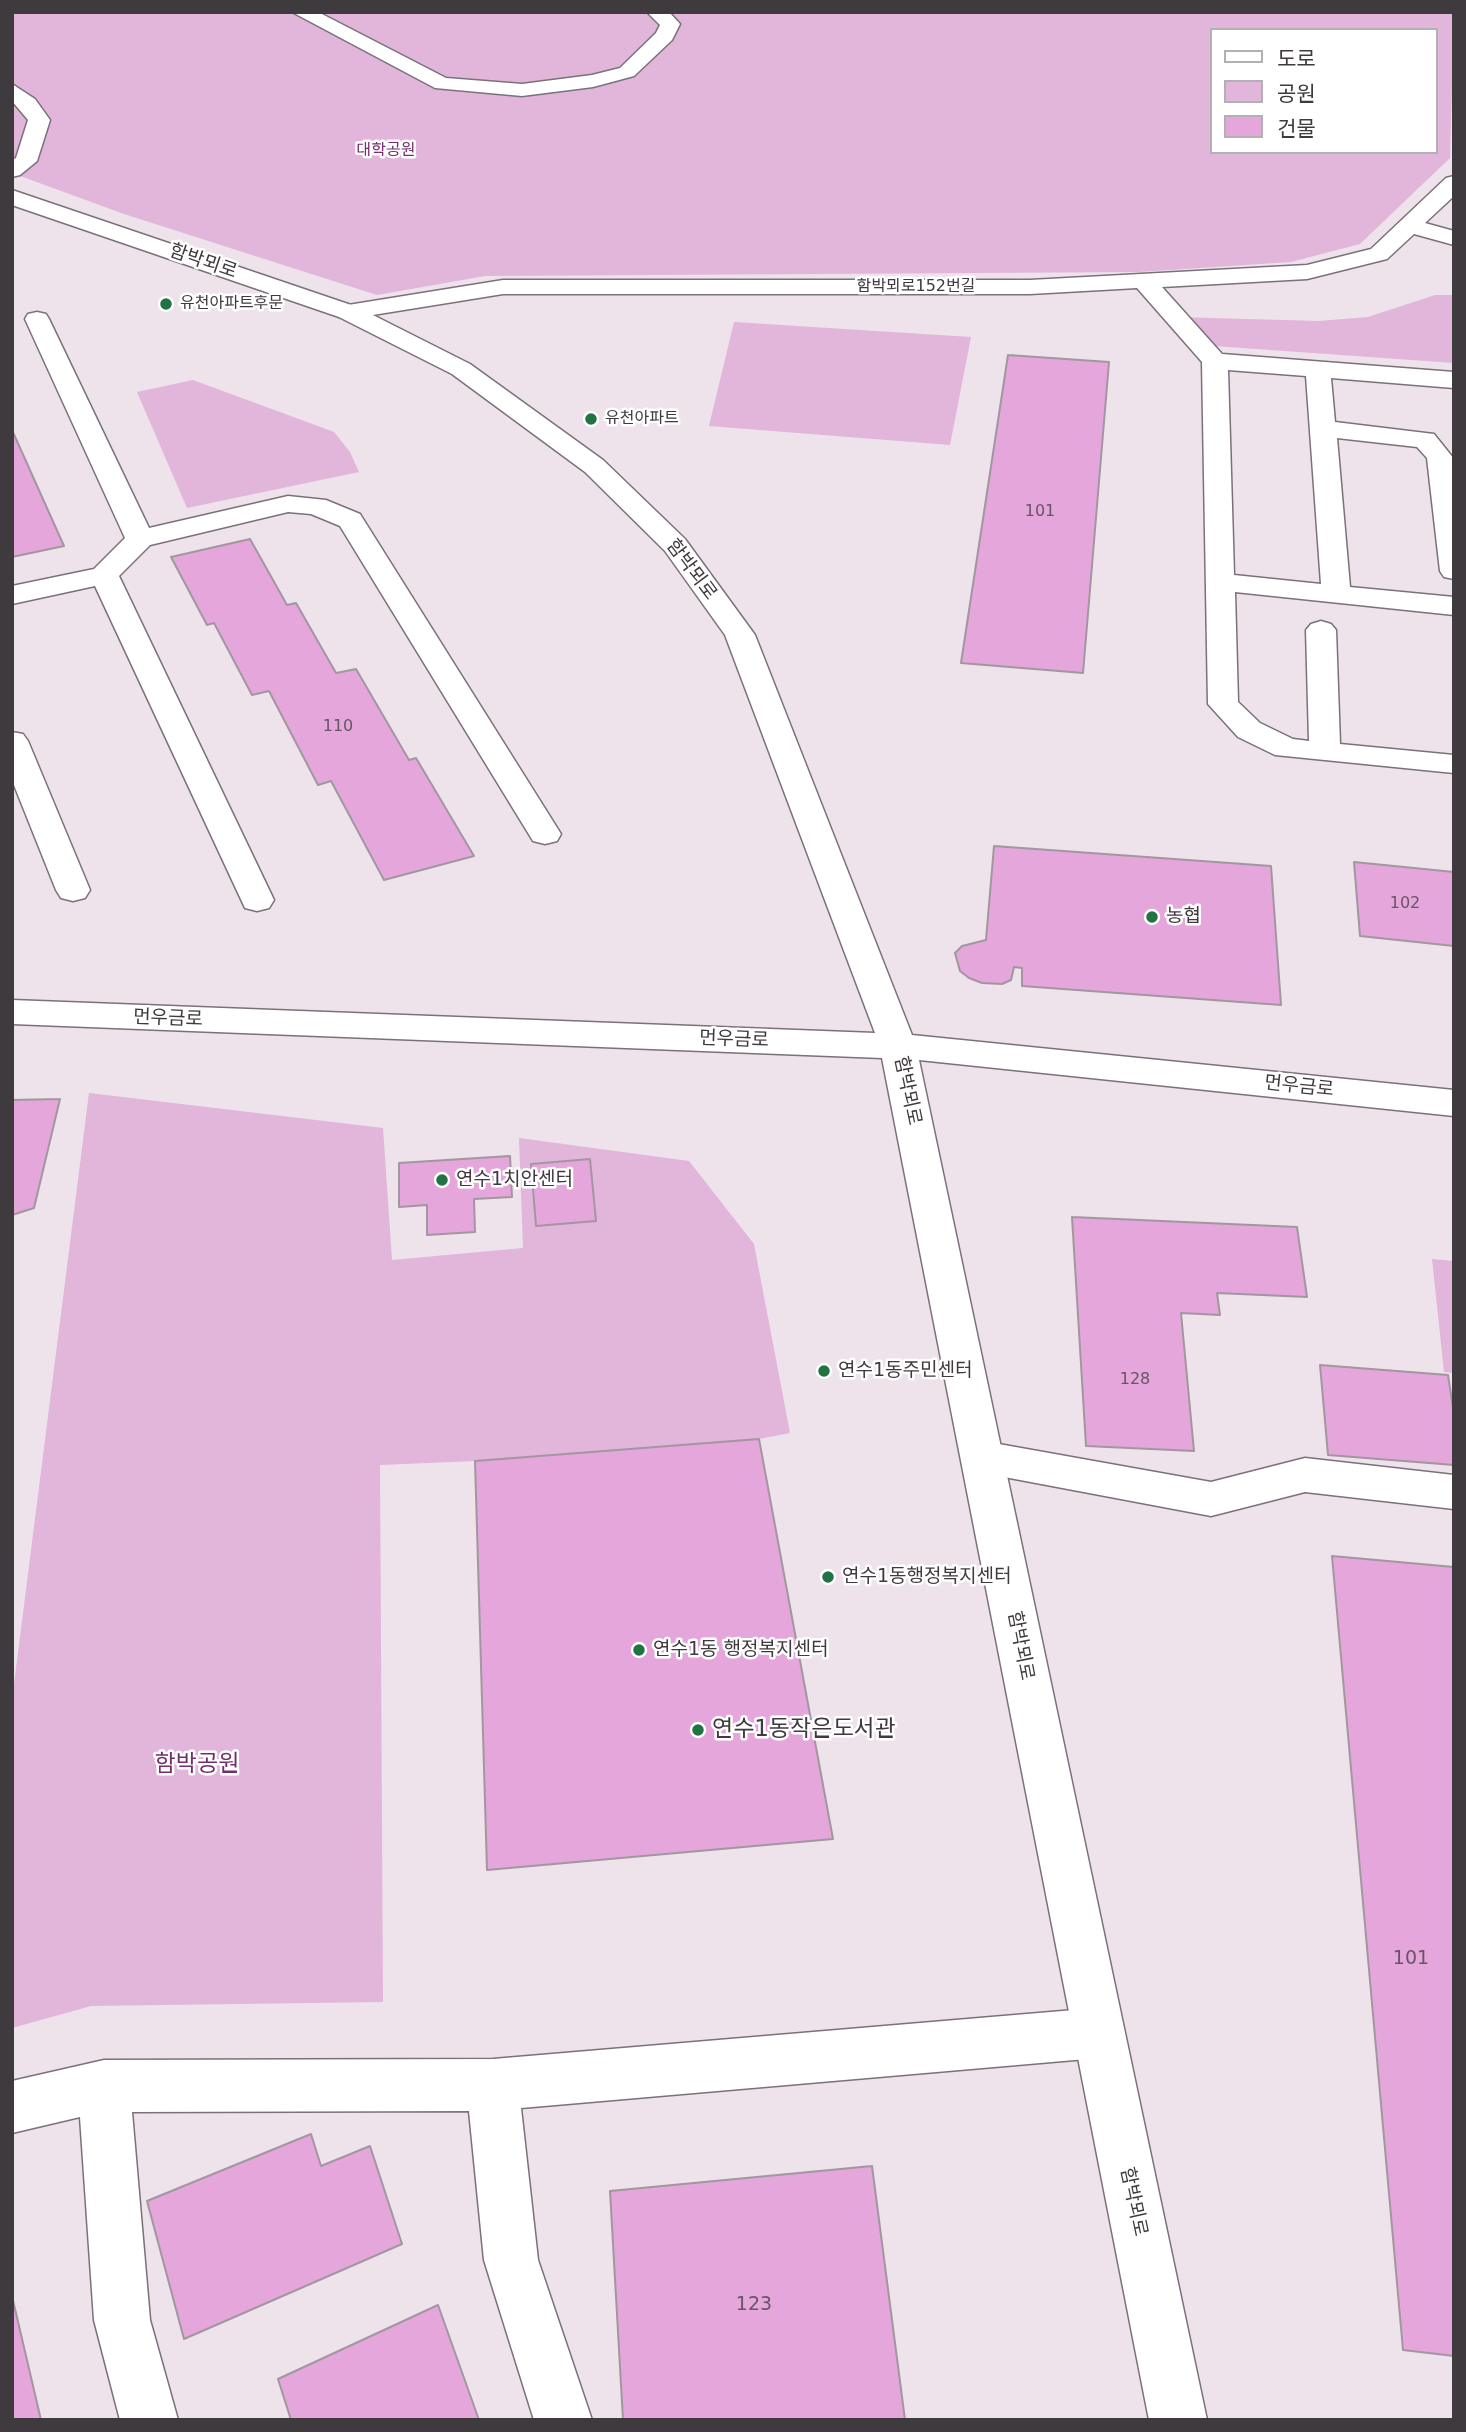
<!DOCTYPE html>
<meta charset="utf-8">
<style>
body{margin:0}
#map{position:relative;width:1466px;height:2432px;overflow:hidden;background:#eee2eb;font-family:"DejaVu Sans","Noto Sans KR",sans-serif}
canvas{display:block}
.frame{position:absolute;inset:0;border:14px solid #3f3a3e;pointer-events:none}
.legend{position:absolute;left:1210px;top:28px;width:228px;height:126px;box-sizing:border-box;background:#fff;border:2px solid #b2b0b2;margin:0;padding:9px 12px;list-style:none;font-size:21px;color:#3f3a3e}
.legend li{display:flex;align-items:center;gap:14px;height:35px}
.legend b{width:35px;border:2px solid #b2b0b2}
</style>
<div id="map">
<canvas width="1466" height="2432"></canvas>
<div class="frame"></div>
<ul class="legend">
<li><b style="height:9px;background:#fff"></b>도로</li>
<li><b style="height:19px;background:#e2b5db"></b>공원</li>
<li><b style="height:19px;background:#e4a6db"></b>건물</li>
</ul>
</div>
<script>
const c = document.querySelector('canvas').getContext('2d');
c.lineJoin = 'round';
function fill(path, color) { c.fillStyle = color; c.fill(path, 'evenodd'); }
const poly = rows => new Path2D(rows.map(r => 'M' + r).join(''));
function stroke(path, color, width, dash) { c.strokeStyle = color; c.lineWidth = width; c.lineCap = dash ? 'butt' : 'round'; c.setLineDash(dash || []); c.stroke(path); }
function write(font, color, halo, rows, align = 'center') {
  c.font = font + ' "DejaVu Sans","Noto Sans KR",sans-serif'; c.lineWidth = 5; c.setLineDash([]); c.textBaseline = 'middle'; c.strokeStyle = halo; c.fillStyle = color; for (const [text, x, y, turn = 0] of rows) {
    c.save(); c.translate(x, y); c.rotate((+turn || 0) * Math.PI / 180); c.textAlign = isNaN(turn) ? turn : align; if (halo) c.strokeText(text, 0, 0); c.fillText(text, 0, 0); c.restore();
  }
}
fill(poly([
 [12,12,1454,12,1450,158,1360,244,1291,262,1139,272,485,276,377,295,124,214,12,173],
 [1212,30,1436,30,1436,152,1212,152],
 [1435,295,1454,295,1454,363,1200,345,1175,317,1319,321,1368,317],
 [734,322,971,337,950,445,709,426],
 [193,380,334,432,350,452,359,472,187,508,137,392],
 [89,1093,383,1128,392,1260,523,1248,519,1138,689,1161,754,1244,790,1433,759,1439,475,1461,380,1465,383,2002,91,2006,12,2028,12,1700],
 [1432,1259,1454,1261,1454,1373,1444,1372]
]), '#e2b5db');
const building = poly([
 [1008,355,1109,362,1083,673,961,663,1008,355],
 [12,430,64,546,12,557,12,430],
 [250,539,287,605,296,603,336,673,356,669,409,760,416,758,474,856,384,880,331,781,318,785,269,691,252,695,214,623,207,625,171,557,250,539],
 [994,846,1271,866,1281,1005,1022,986,1022,968,1014,967,1011,980,1002,984,982,983,969,978,960,971,955,953,962,946,986,940,994,846],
 [1354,862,1454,872,1454,946,1360,936,1354,862],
 [60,1099,34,1208,12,1215,12,1100,60,1099],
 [510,1156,512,1197,474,1199,475,1232,427,1235,427,1205,399,1207,399,1163,510,1156],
 [590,1159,596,1221,536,1226,531,1164,590,1159],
 [1072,1217,1297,1227,1307,1297,1217,1293,1220,1315,1181,1313,1194,1451,1086,1446,1072,1217],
 [1320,1365,1448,1375,1454,1414,1454,1465,1328,1455,1320,1365],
 [759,1439,833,1839,487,1870,475,1461,759,1439],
 [1332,1556,1454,1567,1454,2356,1403,2350,1332,1556],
 [311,2134,321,2166,370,2146,402,2244,184,2339,147,2201,311,2134],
 [872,2166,905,2420,623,2420,610,2191,872,2166],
 [12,2296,41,2420,12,2420,12,2296],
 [438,2305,479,2420,291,2420,278,2379,438,2305]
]);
fill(building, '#e4a6db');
stroke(building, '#a297a0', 2);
const minor = poly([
 [292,12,318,12,446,78,522,84,592,75,620,68,656,33,660,25,647,12,669,12,680,24,672,40,634,76,593,87,522,96,435,88,292,12],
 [12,84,35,99,50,120,37,161,20,175,12,177,12,160,16,158,28,120,12,101,12,84],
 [1454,176,1454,196,1425,223,1454,231,1454,245,1414,234,1387,259,1307,279,1162,287,1222,354,1454,372,1454,388,1331,378,1335,422,1434,434,1454,459,1454,579,1444,577,1440,571,1427,458,1417,447,1337,438,1350,587,1454,597,1454,615,1235,592,1238,702,1260,723,1293,739,1309,741,1306,630,1311,624,1321,621,1331,624,1336,630,1340,744,1454,755,1454,773,1275,755,1238,737,1208,704,1202,362,1137,288,1030,294,503,294,348,319,339,317,336,312,339,307,348,305,503,280,1030,280,1307,265,1371,249,1446,178,1454,176],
 [1228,370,1306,376,1321,584,1234,575,1228,370],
 [37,312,46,314,49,319,149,528,288,496,326,500,360,514,561,834,557,841,545,844,533,841,340,526,311,514,288,512,150,545,119,576,274,900,269,908,257,911,245,908,95,586,12,604,12,586,94,569,125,538,25,319,28,314,37,312],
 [12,732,23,734,28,741,90,890,85,898,73,901,61,898,56,890,12,780,12,732],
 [982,1441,1211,1482,1305,1458,1454,1475,1454,1509,1305,1492,1211,1516,967,1470,961,1458,967,1446,982,1441],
 [1098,2008,1116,2015,1124,2033,1116,2051,1098,2058,521,2108,538,2260,592,2420,534,2420,484,2260,469,2111,132,2112,150,2320,178,2420,120,2420,94,2320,80,2117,12,2133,12,2081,104,2060,493,2059,1098,2008]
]);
const major = poly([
 [12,190,357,307,470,364,603,460,685,539,755,635,912,1035,1454,1090,1454,1116,919,1060,1207,2420,1149,2420,882,1058,12,1024,12,1000,875,1033,725,635,665,551,585,472,452,374,339,317,12,205,12,190]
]);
stroke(minor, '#7b717a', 3);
stroke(major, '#7b717a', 3);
fill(minor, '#fff');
fill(major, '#fff');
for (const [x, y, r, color] of [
 [166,304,7,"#227343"],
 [591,419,7,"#227343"],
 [1152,917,7,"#227343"],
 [442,1180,7,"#227343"],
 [824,1371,7,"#227343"],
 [828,1577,7,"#227343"],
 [639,1650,7,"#227343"],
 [698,1730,7,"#227343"]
]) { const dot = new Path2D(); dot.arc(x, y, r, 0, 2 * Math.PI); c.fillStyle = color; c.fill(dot); stroke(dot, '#fff', 2.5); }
write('16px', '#742d6d', '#fff', [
 ["대학공원",386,151]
]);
write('16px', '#3f3a3e', '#fff', [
 ["함박뫼로152번길",916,287]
]);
write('16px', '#3f3a3e', '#fff', [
 ["유천아파트후문",180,304],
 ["유천아파트",605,419]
], 'left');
write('16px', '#685565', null, [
 ["101",1040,512],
 ["110",338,727],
 ["102",1405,904],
 ["128",1135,1380]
]);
write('19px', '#3f3a3e', '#fff', [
 ["함박뫼로",203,262,19],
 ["함박뫼로",691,570,53],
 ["먼우금로",168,1019,2],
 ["먼우금로",734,1040,2],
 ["먼우금로",1299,1087,6],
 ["함박뫼로",907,1091,78],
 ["함박뫼로",1020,1646,79],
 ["함박뫼로",1133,2202,78]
]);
write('19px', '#3f3a3e', '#fff', [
 ["농협",1166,917],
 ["연수1치안센터",456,1180],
 ["연수1동주민센터",838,1371],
 ["연수1동행정복지센터",842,1577],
 ["연수1동 행정복지센터",653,1650]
], 'left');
write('19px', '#685565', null, [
 ["101",1411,1959],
 ["123",754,2305]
]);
write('23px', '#3f3a3e', '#fff', [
 ["연수1동작은도서관",712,1730]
], 'left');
write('23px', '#742d6d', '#fff', [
 ["함박공원",197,1765]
]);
</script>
